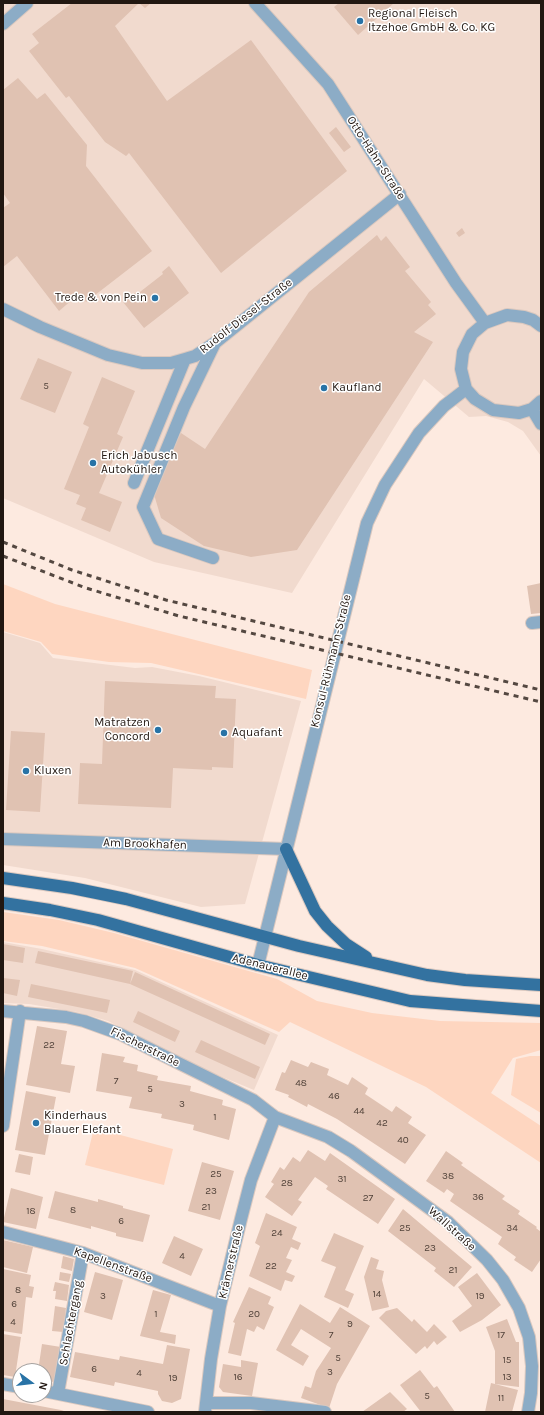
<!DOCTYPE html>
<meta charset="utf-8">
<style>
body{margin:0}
#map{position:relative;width:544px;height:1415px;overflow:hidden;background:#fdeae0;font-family:Karla,sans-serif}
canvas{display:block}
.frame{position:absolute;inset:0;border:4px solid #211711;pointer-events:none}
.north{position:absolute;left:12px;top:1363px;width:40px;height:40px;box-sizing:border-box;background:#fff;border:1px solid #a6a2a0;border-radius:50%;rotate:105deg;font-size:11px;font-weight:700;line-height:16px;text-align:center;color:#211711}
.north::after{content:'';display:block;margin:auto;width:14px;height:18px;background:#2873a6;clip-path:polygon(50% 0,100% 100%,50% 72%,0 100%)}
</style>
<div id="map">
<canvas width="544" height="1415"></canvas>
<div class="frame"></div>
<div class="north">N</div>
</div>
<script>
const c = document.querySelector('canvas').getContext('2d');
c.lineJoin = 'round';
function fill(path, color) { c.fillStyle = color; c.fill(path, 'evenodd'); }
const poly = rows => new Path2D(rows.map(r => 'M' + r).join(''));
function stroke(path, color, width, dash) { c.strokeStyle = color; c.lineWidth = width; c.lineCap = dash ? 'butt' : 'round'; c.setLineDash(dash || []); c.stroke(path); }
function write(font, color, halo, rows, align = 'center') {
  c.font = font + ' Karla,sans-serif'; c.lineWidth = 3; c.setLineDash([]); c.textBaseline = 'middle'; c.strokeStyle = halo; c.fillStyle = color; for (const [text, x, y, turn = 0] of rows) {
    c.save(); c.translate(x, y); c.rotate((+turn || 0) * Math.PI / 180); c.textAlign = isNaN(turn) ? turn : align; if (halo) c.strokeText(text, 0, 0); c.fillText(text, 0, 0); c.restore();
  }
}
fill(poly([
 [3,3,541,3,541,456,523,431,508,422,486,416,469,417,424,379,292,593,154,562,3,498],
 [3,632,40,643,53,658,135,668,152,667,199,676,301,701,245,904,201,907,85,878,3,865],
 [3,942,42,949,135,970,278,1035,254,1090,186,1062,108,1021,77,1012,29,1004,3,1003]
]), '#f1dace');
fill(poly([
 [3,584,55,604,312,670,306,699,151,663,109,662,52,654,41,642,3,631],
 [3,912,59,920,114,933,277,979,317,1001,372,1013,440,1021,541,1023,541,1050,513,1058,491,1093,541,1126,541,1163,426,1087,290,1022,279,1032,135,968,42,946,3,941],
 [530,1056,541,1056,541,1113,511,1095,516,1059],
 [94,1128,173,1149,164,1185,85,1165]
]), '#fed6c0');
fill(poly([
 [72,3,139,3,115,26,167,101,251,40,347,171,221,273,129,153,126,156,105,142,69,96,66,98,29,51,39,43,32,34],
 [139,3,151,3,145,8],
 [339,3,394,3,358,35,334,7],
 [18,78,37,99,45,93,87,145,86,166,152,251,86,302,80,293,59,311,17,256,3,267,3,208,10,203,3,193,3,90],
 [336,127,351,147,344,152,329,133],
 [462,228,465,233,459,237,456,233],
 [377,235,381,241,386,236,410,267,405,271,431,302,428,305,436,314,414,332,433,342,297,550,251,557,204,546,161,518,153,491,171,451,181,433,205,449,309,292],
 [169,266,189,293,144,328,123,302,135,293,136,295,163,274,162,272],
 [38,358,72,372,55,413,20,399],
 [102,377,135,391,117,434,123,437,99,493,122,502,110,532,81,520,86,508,76,504,80,495,64,489,89,427,83,424],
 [541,583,541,613,531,614,527,586],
 [105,681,216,686,215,698,236,699,233,768,212,767,212,770,173,768,171,808,78,804,80,763,102,764],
 [11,731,45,733,40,812,6,810],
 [3,944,25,948,23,963,3,960],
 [38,951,133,971,130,984,35,963],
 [135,972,270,1034,265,1045,130,984],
 [3,978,20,980,17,996,3,993],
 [31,984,110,1000,107,1013,28,997],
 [138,1011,180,1031,175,1042,133,1022],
 [37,1026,67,1031,61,1064,75,1066,70,1093,26,1085],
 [201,1040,260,1067,255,1079,195,1052],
 [102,1053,125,1057,123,1062,138,1065,137,1071,158,1076,157,1080,191,1086,190,1091,223,1100,222,1105,236,1109,229,1140,193,1130,194,1125,161,1118,162,1114,129,1108,132,1097,96,1091],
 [291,1060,308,1067,311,1062,329,1069,327,1075,348,1085,352,1077,368,1088,365,1094,392,1112,396,1106,412,1117,408,1123,426,1135,405,1164,337,1119,308,1104,307,1107,288,1097,289,1095,275,1090,282,1072,285,1073],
 [26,1091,56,1097,45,1155,15,1150],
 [308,1150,325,1161,330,1153,395,1199,378,1224,326,1189,328,1186,315,1177,298,1200,302,1202,292,1216,265,1197,274,1184,271,1182,280,1167,284,1170,293,1157,300,1162],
 [446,1151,463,1163,461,1165,505,1196,502,1199,520,1211,518,1214,537,1227,536,1228,541,1232,541,1259,532,1272,514,1260,516,1257,498,1244,502,1237,450,1201,454,1194,447,1189,444,1193,426,1181],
 [19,1154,33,1157,30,1175,15,1172],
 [202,1162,234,1171,220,1220,188,1211],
 [11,1188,43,1197,36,1229,3,1222],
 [55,1191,98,1202,98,1199,123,1206,123,1208,150,1215,143,1242,116,1236,116,1233,91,1226,91,1229,48,1218],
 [403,1209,472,1267,454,1287,434,1271,436,1268,388,1231],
 [266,1213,297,1227,292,1239,301,1243,298,1250,291,1247,286,1258,292,1260,286,1272,295,1276,292,1282,285,1280,281,1291,249,1276,260,1246,255,1243],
 [334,1233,364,1246,345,1290,354,1294,348,1308,324,1297,336,1267,321,1261],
 [174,1236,203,1249,191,1276,162,1263],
 [3,1240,33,1247,27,1273,3,1267],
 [63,1256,74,1259,72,1271,61,1268],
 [371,1257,379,1260,376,1269,384,1271,382,1280,389,1307,372,1311,364,1277],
 [3,1269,31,1275,29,1286,34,1287,32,1298,26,1297,22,1334,3,1331],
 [60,1272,71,1274,69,1282,59,1280],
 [95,1272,123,1280,112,1320,84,1312],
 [477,1273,501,1305,482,1320,460,1332,452,1321,472,1306,458,1287],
 [55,1282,69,1285,67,1301,55,1299,56,1291,53,1291],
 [249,1287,271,1297,268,1304,274,1307,264,1330,257,1326,254,1332,247,1329,241,1356,228,1353,235,1323,233,1322],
 [153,1290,171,1295,160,1332,176,1335,175,1344,140,1336],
 [300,1304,330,1323,340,1307,370,1326,337,1384,329,1408,301,1398,305,1386,311,1388,316,1371,331,1348,301,1329,291,1345,309,1356,303,1366,276,1350],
 [55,1306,66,1308,63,1332,52,1331],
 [397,1308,412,1322,414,1319,427,1332,434,1324,447,1337,437,1345,434,1341,427,1349,425,1346,416,1354,379,1318,386,1311],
 [507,1319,516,1342,519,1342,519,1387,495,1384,495,1351,486,1327],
 [3,1334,21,1337,15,1377,3,1375],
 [42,1344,61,1347,54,1382,44,1381,44,1371,38,1371],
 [167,1345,190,1349,181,1399,172,1403,162,1401,158,1394,158,1391,115,1382,114,1386,70,1377,75,1352,119,1360,120,1356,163,1364],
 [241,1360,258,1363,252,1396,223,1392,219,1387,223,1364,241,1367],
 [420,1370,434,1388,437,1386,455,1412,421,1412,400,1385],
 [491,1383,518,1390,512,1412,485,1412],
 [390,1392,407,1409,403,1412,362,1412],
 [3,1399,61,1410,67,1412,3,1412]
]), '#e0c2b2');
const minor = poly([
 [255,3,328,84,456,283,485,323],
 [3,24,27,3],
 [3,309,40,327,108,355,142,363,171,363,185,359,195,356,216,342,400,194],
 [541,326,533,320,524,317,507,315,485,323,472,334,463,352,461,369,466,389,475,399,493,410,519,413,532,409,541,401],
 [532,409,541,424],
 [134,483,185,359],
 [213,558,158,539,143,507,184,407,215,343],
 [532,623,541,622],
 [3,839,286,849],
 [258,965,367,523,385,485,419,433,444,406,466,389],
 [3,1011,66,1017,84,1021,120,1034,253,1100,275,1117,328,1137,351,1151,448,1222,487,1260,503,1280,519,1308,529,1337,532,1366,531,1393,528,1412],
 [3,1126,20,1011],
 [3,1232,83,1253,220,1306],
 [3,1384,20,1387],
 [44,1391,148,1412],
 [58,1393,83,1253],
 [206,1403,251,1403,325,1412],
 [205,1412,211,1359,220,1306,241,1219,251,1180,275,1117]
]);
const major = poly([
 [286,849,315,911,327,926,346,944,366,957],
 [3,878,72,888,126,899,299,946,427,975,465,980,541,985],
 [3,903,50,910,98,920,258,965,410,1001,541,1011]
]);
stroke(minor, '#dac8bf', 14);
stroke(major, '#dac8bf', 14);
stroke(minor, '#8cacc6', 12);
stroke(major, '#3372a0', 12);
stroke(poly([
 [3,542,72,570,166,600,541,690],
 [3,556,86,588,179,616,541,702]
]), '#544841', 3, [5, 5]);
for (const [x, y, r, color] of [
 [360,21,4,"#2873a6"],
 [155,298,4,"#2873a6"],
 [324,388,4,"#2873a6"],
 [93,463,4,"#2873a6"],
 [158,730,4,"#2873a6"],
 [224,733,4,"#2873a6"],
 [26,771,4,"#2873a6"],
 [36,1123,4,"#2873a6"]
]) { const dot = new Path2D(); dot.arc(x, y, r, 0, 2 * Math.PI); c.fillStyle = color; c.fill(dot); stroke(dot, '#fff', 1.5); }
write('10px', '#514239', null, [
 ["5",46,386],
 ["22",49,1045],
 ["7",116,1081],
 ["48",301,1083],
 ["5",150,1089],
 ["46",334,1096],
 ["3",182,1104],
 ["44",359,1111],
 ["1",215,1117],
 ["42",382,1123],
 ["40",403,1140],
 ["25",216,1174],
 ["38",448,1176],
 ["31",342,1179],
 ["28",287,1183],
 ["23",211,1191],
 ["36",478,1197],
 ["27",368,1198],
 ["21",206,1207],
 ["8",73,1210],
 ["18",31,1211],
 ["6",121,1221],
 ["25",405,1228],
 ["34",512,1228],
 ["24",277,1233],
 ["23",430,1248],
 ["4",182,1256],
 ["22",271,1266],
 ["21",453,1270],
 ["8",18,1290],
 ["14",377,1294],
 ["3",103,1296],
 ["19",480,1296],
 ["6",14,1304],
 ["1",156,1314],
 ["20",254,1314],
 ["4",13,1322],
 ["9",350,1324],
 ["7",331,1335],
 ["17",501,1335],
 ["5",338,1358],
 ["15",507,1360],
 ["6",94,1369],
 ["3",330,1372],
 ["4",139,1373],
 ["16",238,1377],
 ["13",507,1377],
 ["19",173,1378],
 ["5",427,1396],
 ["11",501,1398]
]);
write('12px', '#211711', '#fff', [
 ["Regional Fleisch",368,14],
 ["Itzehoe GmbH & Co. KG",368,28],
 ["Trede & von Pein",147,298,"right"],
 ["Kaufland",332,388],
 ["Erich Jabusch",101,456],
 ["Autokühler",101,470],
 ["Matratzen",150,723,"right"],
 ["Concord",150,737,"right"],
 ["Aquafant",232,733],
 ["Kluxen",34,771],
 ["Kinderhaus",44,1116],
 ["Blauer Elefant",44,1130]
], 'left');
write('12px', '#211711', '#fff', [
 ["Otto-Hahn-Straße",376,158,57],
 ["Rudolf-Diesel-Straße",246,316,-38],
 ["Konsul-Rühmann-Straße",331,661,-76],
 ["Am Brookhafen",145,844,2],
 ["Adenauerallee",270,967,14],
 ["Fischerstraße",145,1047,26],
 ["Wallstraße",452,1229,42],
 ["Krämerstraße",231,1262,-77],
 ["Kapellenstraße",113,1265,20],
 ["Schlachtergang",71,1323,-80]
]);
</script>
